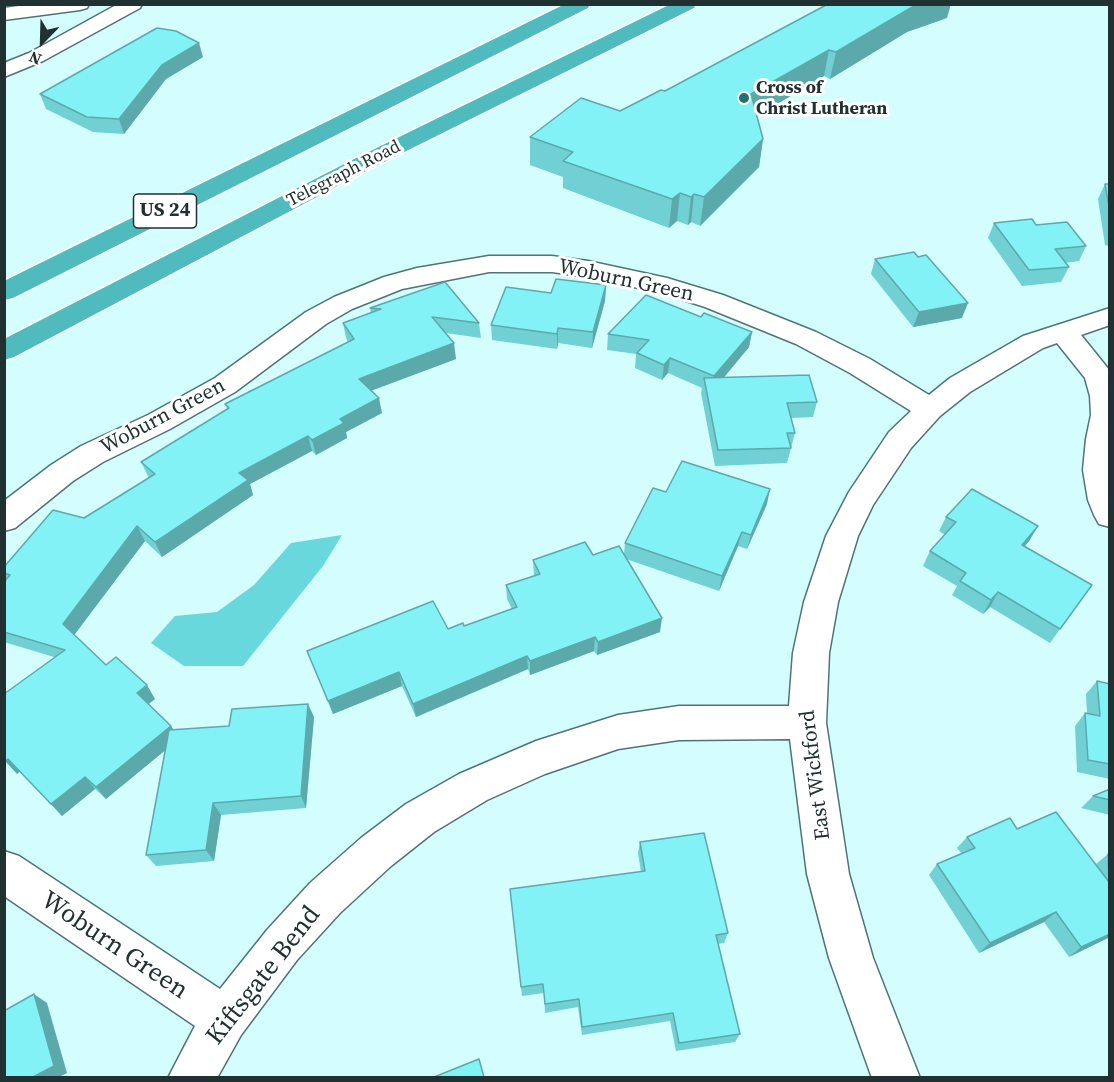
<!DOCTYPE html>
<style>
body{margin:0}
#map{position:relative;width:1114px;height:1082px;overflow:hidden;background:#d4fdfe;font-family:"Source Serif 4",serif}
canvas{display:block}
.frame{position:absolute;inset:0;border:6px solid #213031;pointer-events:none}
.north{position:absolute;left:12px;top:12px;width:60px;height:60px;-webkit-text-stroke:4px #fff;paint-order:stroke;rotate:203deg;font-size:16px;font-weight:700;line-height:24px;text-align:center;color:#213031}
.north::after{content:'';display:block;margin:auto;width:21px;height:27px;background:#213031;clip-path:polygon(50% 0,100% 100%,50% 72%,0 100%)}
</style>
<div id="map">
<canvas width="1114" height="1082"></canvas>
<div class="frame"></div>
<div class="north">N</div>
</div>
<script>
const c = document.querySelector('canvas').getContext('2d');
c.lineJoin = 'round';
function fill(path, color) { c.fillStyle = color; c.fill(path, 'evenodd'); }
const poly = rows => new Path2D(rows.map(r => 'M' + r).join(''));
function stroke(path, color, width, dash) { c.strokeStyle = color; c.lineWidth = width; c.lineCap = dash ? 'butt' : 'round'; c.setLineDash(dash || []); c.stroke(path); }
function write(font, color, halo, rows, align = 'center') {
  c.font = font + ' "Source Serif 4",serif'; c.lineWidth = 6; c.setLineDash([]); c.textBaseline = 'middle'; c.strokeStyle = halo; c.fillStyle = color; for (const [text, x, y, turn = 0] of rows) {
    c.save(); c.translate(x, y); c.rotate((+turn || 0) * Math.PI / 180); c.textAlign = isNaN(turn) ? turn : align; if (halo) c.strokeText(text, 0, 0); c.fillText(text, 0, 0); c.restore();
  }
}
fill(poly([
 [342,535,323,566,243,666,184,666,151,643,175,616,217,612,254,585,291,543]
]), '#69d8dc');
const minor = poly([
 [33,4,89,4,87,8,80,10,4,20,4,8,33,4],
 [118,4,142,4,140,8,43,61,4,77,4,63,29,53,118,4],
 [489,256,552,256,588,261,667,278,723,295,816,332,870,359,929,395,950,378,1023,336,1110,308,1110,325,1081,335,1110,371,1110,527,1099,524,1094,515,1088,500,1083,470,1086,439,1091,415,1090,396,1085,378,1057,343,1043,348,970,392,940,416,911,448,873,505,858,536,838,602,829,653,826,723,849,874,873,958,920,1078,872,1078,829,958,807,874,790,739,679,740,618,749,545,774,487,800,434,832,391,866,340,913,297,960,241,1035,217,1078,168,1078,195,1026,4,896,4,851,19,856,220,989,267,930,310,883,361,838,406,804,459,774,536,741,618,715,679,706,789,706,793,653,804,602,826,536,849,492,889,432,911,411,850,373,796,344,705,307,661,293,588,277,552,272,489,272,402,289,352,309,326,324,235,392,170,429,103,462,73,481,15,528,4,531,4,501,51,465,81,446,148,415,215,378,306,312,334,297,384,277,417,268,489,256]
]);
const trunk = poly([
 [565,4,590,4,588,8,13,298,4,300,4,281,565,4],
 [671,4,696,4,694,8,366,171,14,357,4,360,4,339,350,161,671,4]
]);
stroke(minor, '#507476', 3);
stroke(trunk, '#fff', 3);
fill(minor, '#fff');
fill(trunk, '#50bbbe');
fill(poly([
 [947,18,907,32,830,79,824,76,757,116,763,139,759,167,700,226,691,222,688,225,677,221,669,228,563,188,563,177,530,165,530,137,620,111,665,91],
 [203,57,166,79,124,134,93,132,46,109,40,94],
 [1105,184,1110,184,1110,246,1105,245,1098,199],
 [994,223,1036,225,1086,246,1079,261,1065,263,1069,267,1061,282,1022,286,988,238],
 [918,257,962,318,913,327,871,274,875,259],
 [606,285,605,301,592,348,558,343,557,349,492,340,491,325,551,293],
 [370,308,479,323,481,338,446,333,456,359,371,391,382,413,346,432,347,438,316,455,312,451,250,484,253,495,162,557,145,541,74,635,106,665,155,699,148,704,171,726,174,730,229,726,314,717,306,808,221,815,214,861,156,866,146,855,165,750,106,799,95,789,62,816,20,771,17,774,54,657,4,642,4,582,6,580,4,578,4,567,149,478,141,462,227,409,225,404,348,342,346,338,343,323,371,313],
 [701,317,752,332,749,347,724,377,817,402,813,417,791,418,795,433,787,463,715,466,701,393,702,388,668,373,662,380,635,368,636,354,607,350,608,334],
 [666,492,767,504,747,549,738,546,719,591,626,559,660,632,597,655,594,651,530,675,528,669,416,717,402,686,333,714,307,651,464,626,512,609,507,599,506,585,534,576,533,560,624,554,625,543],
 [946,517,1038,526,1029,541,1025,546,1092,585,1050,643,990,607,983,614,952,595,957,586,923,566,930,551,945,535,939,531],
 [1097,681,1110,684,1110,779,1077,772,1075,726,1085,713,1087,713,1086,694],
 [1110,789,1110,815,1081,808,1093,796],
 [1017,829,1096,864,1108,854,1110,856,1110,937,1069,957,1044,922,979,953,929,875,937,864,961,853,957,848,967,837],
 [640,842,728,933,724,943,718,944,740,1034,735,1042,676,1051,670,1021,582,1035,578,1007,545,1013,544,993,522,996,510,889,641,872,638,853]
]), '#71d0d4');
fill(poly([
 [919,4,951,4,947,18,907,32,830,79,836,52,914,6],
 [199,43,203,57,166,79,124,134,119,119,162,65],
 [829,50,824,76,747,122,751,94],
 [763,139,759,167,700,226,704,197],
 [680,193,677,221,669,228,672,199],
 [694,194,691,222,688,225,691,197],
 [606,285,605,301,592,348,593,332],
 [968,303,962,318,913,327,919,312],
 [558,328,558,343,557,349,557,334],
 [752,332,749,347,712,392,714,376],
 [454,343,456,359,362,394,359,379],
 [670,358,668,373,662,380,664,365],
 [379,398,382,413,346,432,347,438,316,455,312,440,340,419],
 [308,436,312,451,250,484,253,495,162,557,155,542,239,473],
 [770,489,767,504,747,549,751,535],
 [137,526,145,541,72,638,63,624],
 [1038,526,1029,541,1014,559,1022,545],
 [742,532,738,546,719,591,722,576],
 [998,592,990,607,983,614,991,600],
 [662,618,660,632,597,655,598,642],
 [595,637,594,651,530,675,530,661],
 [527,656,528,669,416,717,413,704],
 [399,672,402,686,333,714,328,701],
 [147,685,155,699,145,707,137,693],
 [308,704,314,717,306,808,301,796],
 [171,726,179,739,106,799,96,787],
 [8,759,20,771,17,774,5,761],
 [85,777,95,789,62,816,51,804],
 [213,803,221,815,214,861,206,850],
 [1056,912,1044,922,979,953,990,943],
 [1110,934,1110,937,1069,957,1081,947],
 [34,994,47,1003,67,1073,59,1077,33,1077]
]), '#5ca9ac');
const building = poly([
 [828,4,919,4,914,6,836,52,829,50,751,94,763,139,704,197,694,194,691,197,680,193,672,199,563,161,573,152,530,137,581,98,620,111,661,90,665,91,828,4],
 [157,28,176,31,199,43,162,65,119,119,87,117,40,94,157,28],
 [1105,184,1110,184,1110,212,1105,184],
 [1032,219,1036,225,1067,222,1086,246,1055,249,1069,267,1029,270,994,223,1032,219],
 [914,252,918,257,926,255,968,303,919,312,875,259,914,252],
 [556,279,606,285,593,332,558,328,557,334,491,325,506,287,551,293,556,279],
 [445,282,479,323,432,317,454,343,359,379,379,398,340,419,344,423,312,440,308,436,239,473,248,480,155,542,137,526,63,624,106,665,116,657,147,685,137,693,171,726,96,787,85,777,51,804,8,759,5,761,4,761,4,694,65,650,4,632,4,582,10,575,4,573,4,567,53,510,84,518,155,474,141,462,229,408,225,404,354,339,343,323,381,309,370,308,445,282],
 [646,295,701,317,704,313,752,332,714,376,670,358,664,365,637,353,649,340,608,334,646,295],
 [809,375,817,402,787,403,795,433,787,433,791,448,718,450,704,378,809,375],
 [682,461,770,489,751,535,742,532,722,576,625,543,653,488,666,492,682,461],
 [972,489,1038,526,1022,545,1092,585,1060,629,998,592,991,600,960,581,966,573,930,551,956,522,946,517,972,489],
 [585,542,593,555,619,546,662,618,598,642,595,637,530,661,527,656,413,704,399,672,328,701,307,651,433,601,448,629,463,623,464,626,517,607,506,585,540,574,533,560,585,542],
 [1097,681,1110,684,1110,764,1088,760,1085,713,1100,716,1097,681],
 [308,704,301,796,213,803,206,850,146,855,169,730,229,726,232,709,308,704],
 [1110,789,1110,800,1093,796,1110,789],
 [1056,812,1109,882,1108,854,1110,856,1110,934,1081,947,1056,912,990,943,937,864,975,848,967,837,1010,818,1017,829,1056,812],
 [704,833,728,933,716,935,740,1034,679,1043,673,1013,582,1027,579,999,545,1004,543,984,521,987,510,889,645,871,640,842,704,833],
 [34,994,54,1066,33,1077,4,1077,4,1011,34,994],
 [479,1059,484,1077,434,1077,479,1059]
]);
fill(building, '#83f2f6');
stroke(building, '#5ca9ac', 1.5);
for (const [x, y, r, color] of [
 [744,98,6,"#236f71"]
]) { const dot = new Path2D(); dot.arc(x, y, r, 0, 2 * Math.PI); c.fillStyle = color; c.fill(dot); stroke(dot, '#fff', 2); }
write('bold 18px', '#213031', '#fff', [
 ["Cross of",756,88],
 ["Christ Lutheran",756,109]
], 'left');
write('18px', '#213031', '#fff', [
 ["Telegraph Road",344,174,-27]
]);
for (const [x, y, w] of [
 [165,211,63]
]) { const box = new Path2D(); box.roundRect(x - w / 2, y - 17, w, 34, 4.5); c.fillStyle = '#fff'; c.fill(box); stroke(box, '#213031', 1.5); }
write('bold 20px', '#213031', null, [
 ["US 24",165,211]
]);
write('21px', '#213031', '#fff', [
 ["Woburn Green",626,281,12],
 ["Woburn Green",163,417,-28],
 ["East Wickford",816,775,-97]
]);
write('26px', '#213031', '#fff', [
 ["Woburn Green",114,946,34],
 ["Kiftsgate Bend",264,976,-52]
]);
</script>
